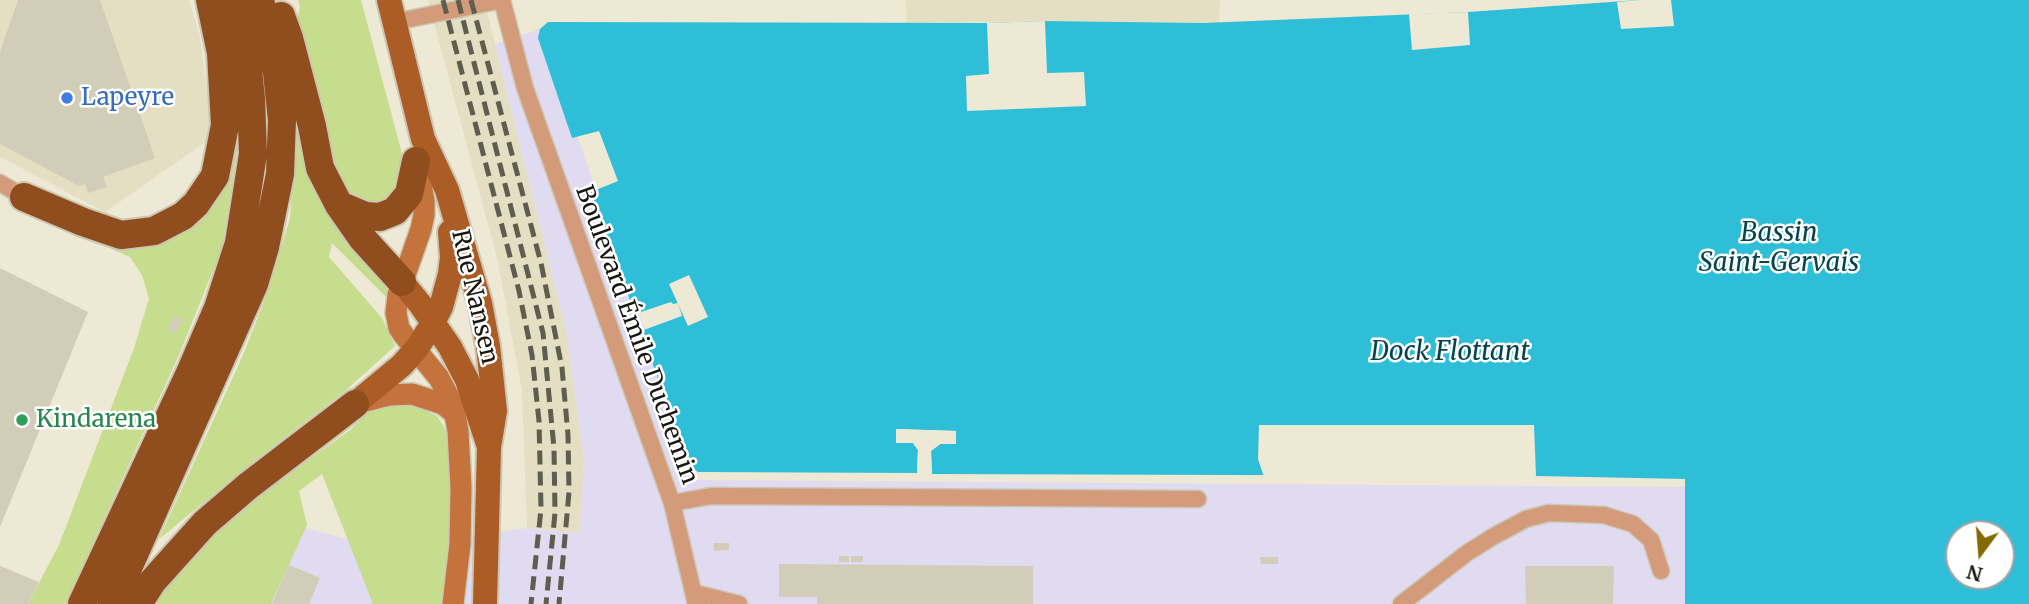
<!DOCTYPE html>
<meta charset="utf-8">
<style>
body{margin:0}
#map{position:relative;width:2029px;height:604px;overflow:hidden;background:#eee9d5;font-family:Merriweather,serif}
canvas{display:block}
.north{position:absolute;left:1945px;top:520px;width:70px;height:70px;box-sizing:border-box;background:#fff;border:2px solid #a3a29f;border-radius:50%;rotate:196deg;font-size:19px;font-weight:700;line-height:28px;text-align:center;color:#18160f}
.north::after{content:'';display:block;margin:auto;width:24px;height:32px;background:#836901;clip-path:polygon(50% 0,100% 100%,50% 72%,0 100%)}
</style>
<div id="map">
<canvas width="2029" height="604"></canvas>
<div class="north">N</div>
</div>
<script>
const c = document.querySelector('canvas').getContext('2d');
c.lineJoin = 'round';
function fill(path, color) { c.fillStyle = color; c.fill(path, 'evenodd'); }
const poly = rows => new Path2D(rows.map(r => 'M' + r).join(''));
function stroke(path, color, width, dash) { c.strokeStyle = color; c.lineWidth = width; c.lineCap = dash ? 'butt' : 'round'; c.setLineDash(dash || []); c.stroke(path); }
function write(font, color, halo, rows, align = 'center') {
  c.font = font + ' Merriweather,serif'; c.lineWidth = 5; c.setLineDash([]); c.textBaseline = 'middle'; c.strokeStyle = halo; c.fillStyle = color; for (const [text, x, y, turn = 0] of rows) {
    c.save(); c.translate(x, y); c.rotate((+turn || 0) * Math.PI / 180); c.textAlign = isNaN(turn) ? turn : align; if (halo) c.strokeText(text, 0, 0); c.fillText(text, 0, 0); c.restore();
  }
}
fill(poly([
 [0,0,189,0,200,36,210,118,207,141,105,212,0,157],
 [428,0,484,0,566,330,584,459,580,533,527,528,522,390,497,258],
 [906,0,1220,0,1219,23,1045,21,907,23]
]), '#e4dec2');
fill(poly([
 [540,29,697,480,1688,487,1690,604,267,604,301,527,383,549,527,528,580,533,584,459,566,330,495,44]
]), '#e1dbf1');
fill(poly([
 [298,0,361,0,401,150,404,170,392,196,380,203,364,203,356,199,338,184,297,20,300,7],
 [236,91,239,140,222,248,179,355,65,604,28,604,59,545,134,348,149,299,142,275,130,257,112,249,114,243,180,228],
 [297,124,391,287,387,298,332,243,329,257,382,318,395,346,345,391,254,461,159,539,243,355,269,289,290,218],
 [403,400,437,416,452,440,454,526,447,604,373,604,322,474,299,491,307,525,271,604,151,604,191,553,274,485,350,430,375,406]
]), '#c5dd8d');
fill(poly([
 [1639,0,2029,0,2029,604,1685,604,1685,479,1536,476,932,474,931,451,940,444,955,444,956,431,896,429,896,443,913,443,918,450,917,473,698,472,692,468,687,459,641,331,682,316,678,303,673,304,671,302,635,314,591,192,618,181,599,131,572,138,538,38,540,29,548,22,986,23,1045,21,1204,23,1468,12],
 [1959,534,2001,534,2001,576,1959,576]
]), '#2fbed8');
fill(poly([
 [1639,0,1671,0,1674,26,1621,29,1617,2],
 [1468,12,1470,45,1412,50,1409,14],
 [1045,21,1047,73,1084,72,1086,106,967,111,966,76,989,74,987,23],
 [689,275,708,317,688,326,669,284],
 [1259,425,1534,425,1536,476,1264,477,1258,459],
 [896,429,956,431,956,444,940,444,931,451,932,474,928,474,928,449,938,440,952,440,952,434,899,433,899,440,915,440,921,448,920,474,917,473,918,450,913,443,896,443]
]), '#eee9d5');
fill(poly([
 [18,0,100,0,155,158,103,177,107,187,88,193,85,184,79,186,0,144,0,52],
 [0,268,88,312,0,527],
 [175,315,183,320,175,334,167,329],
 [714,543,729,543,729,550,714,551],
 [839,556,849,556,849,562,839,562],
 [851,556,863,556,863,562,851,562],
 [1260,557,1278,557,1278,564,1261,564],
 [779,564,1033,566,1033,604,817,604,817,597,779,597],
 [289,565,320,578,309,604,272,604],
 [0,566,39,582,28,604,0,604],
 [1525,566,1614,566,1613,604,1526,604]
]), '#d2cdb9');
const street = poly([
 [395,22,502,0,525,88,672,503,696,604],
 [0,183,24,197],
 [672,503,711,496,1198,499],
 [695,593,739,604],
 [1401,604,1467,553,1494,536,1526,519,1549,513,1604,515,1633,524,1651,540,1661,571]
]);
const secondary = poly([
 [418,168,424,201,424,215,421,229,398,295,396,313,399,328,403,334,439,378,451,401,455,414,458,431,461,488,460,544,453,604],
 [357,403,389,395,412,394,443,404,455,414]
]);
const primary = poly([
 [389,0,423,139,447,190,480,303,488,346,495,411,489,447,485,604],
 [402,282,420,304,450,347,467,380,489,447],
 [355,404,402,365,417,348,433,323,441,307,450,274,452,257,450,232]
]);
const highway = poly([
 [281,16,289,38,312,126,320,168,339,205,362,238,402,282],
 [24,197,83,222,121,235,154,231,183,216,196,204,215,176,225,125,221,53,210,0],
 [339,205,365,216,380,217,395,211,409,194,416,161],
 [82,604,190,373,218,308,239,243,253,154,251,98,247,61,232,0],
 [112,604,254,284,265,247,280,174,282,120,277,73,260,0],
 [138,604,152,582,205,523,248,486,355,404]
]);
stroke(street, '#ccc7b5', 19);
stroke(secondary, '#ccc7b5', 24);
stroke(primary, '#ccc7b5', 28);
stroke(highway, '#ccc7b5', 32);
stroke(street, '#d39b7a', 16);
stroke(secondary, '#c4733d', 21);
stroke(primary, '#ab5d25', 24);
stroke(highway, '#904d1d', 28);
stroke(poly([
 [443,0,519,291,532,355,539,421,541,509,531,604],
 [458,0,543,333,554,448,555,513,546,604],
 [471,0,541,263,562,368,568,435,569,492,559,604]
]), '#5f5c50', 5, [14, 7]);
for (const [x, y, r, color] of [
 [67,98,7,"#3f7fe0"],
 [22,420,7,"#2e9e5b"]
]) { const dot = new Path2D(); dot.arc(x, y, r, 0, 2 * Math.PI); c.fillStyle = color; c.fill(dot); stroke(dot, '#fff', 2.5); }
write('24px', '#366cbe', '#fff', [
 ["Lapeyre",81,98]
], 'left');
write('24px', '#18160f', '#fff', [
 ["Rue Nansen",474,297,77],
 ["Boulevard Émile Duchemin",636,335,70]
]);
write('24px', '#27864d', '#fff', [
 ["Kindarena",36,420]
], 'left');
write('italic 26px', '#05444f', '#fff', [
 ["Bassin",1779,234],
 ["Saint-Gervais",1779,264],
 ["Dock Flottant",1450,353]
]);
</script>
